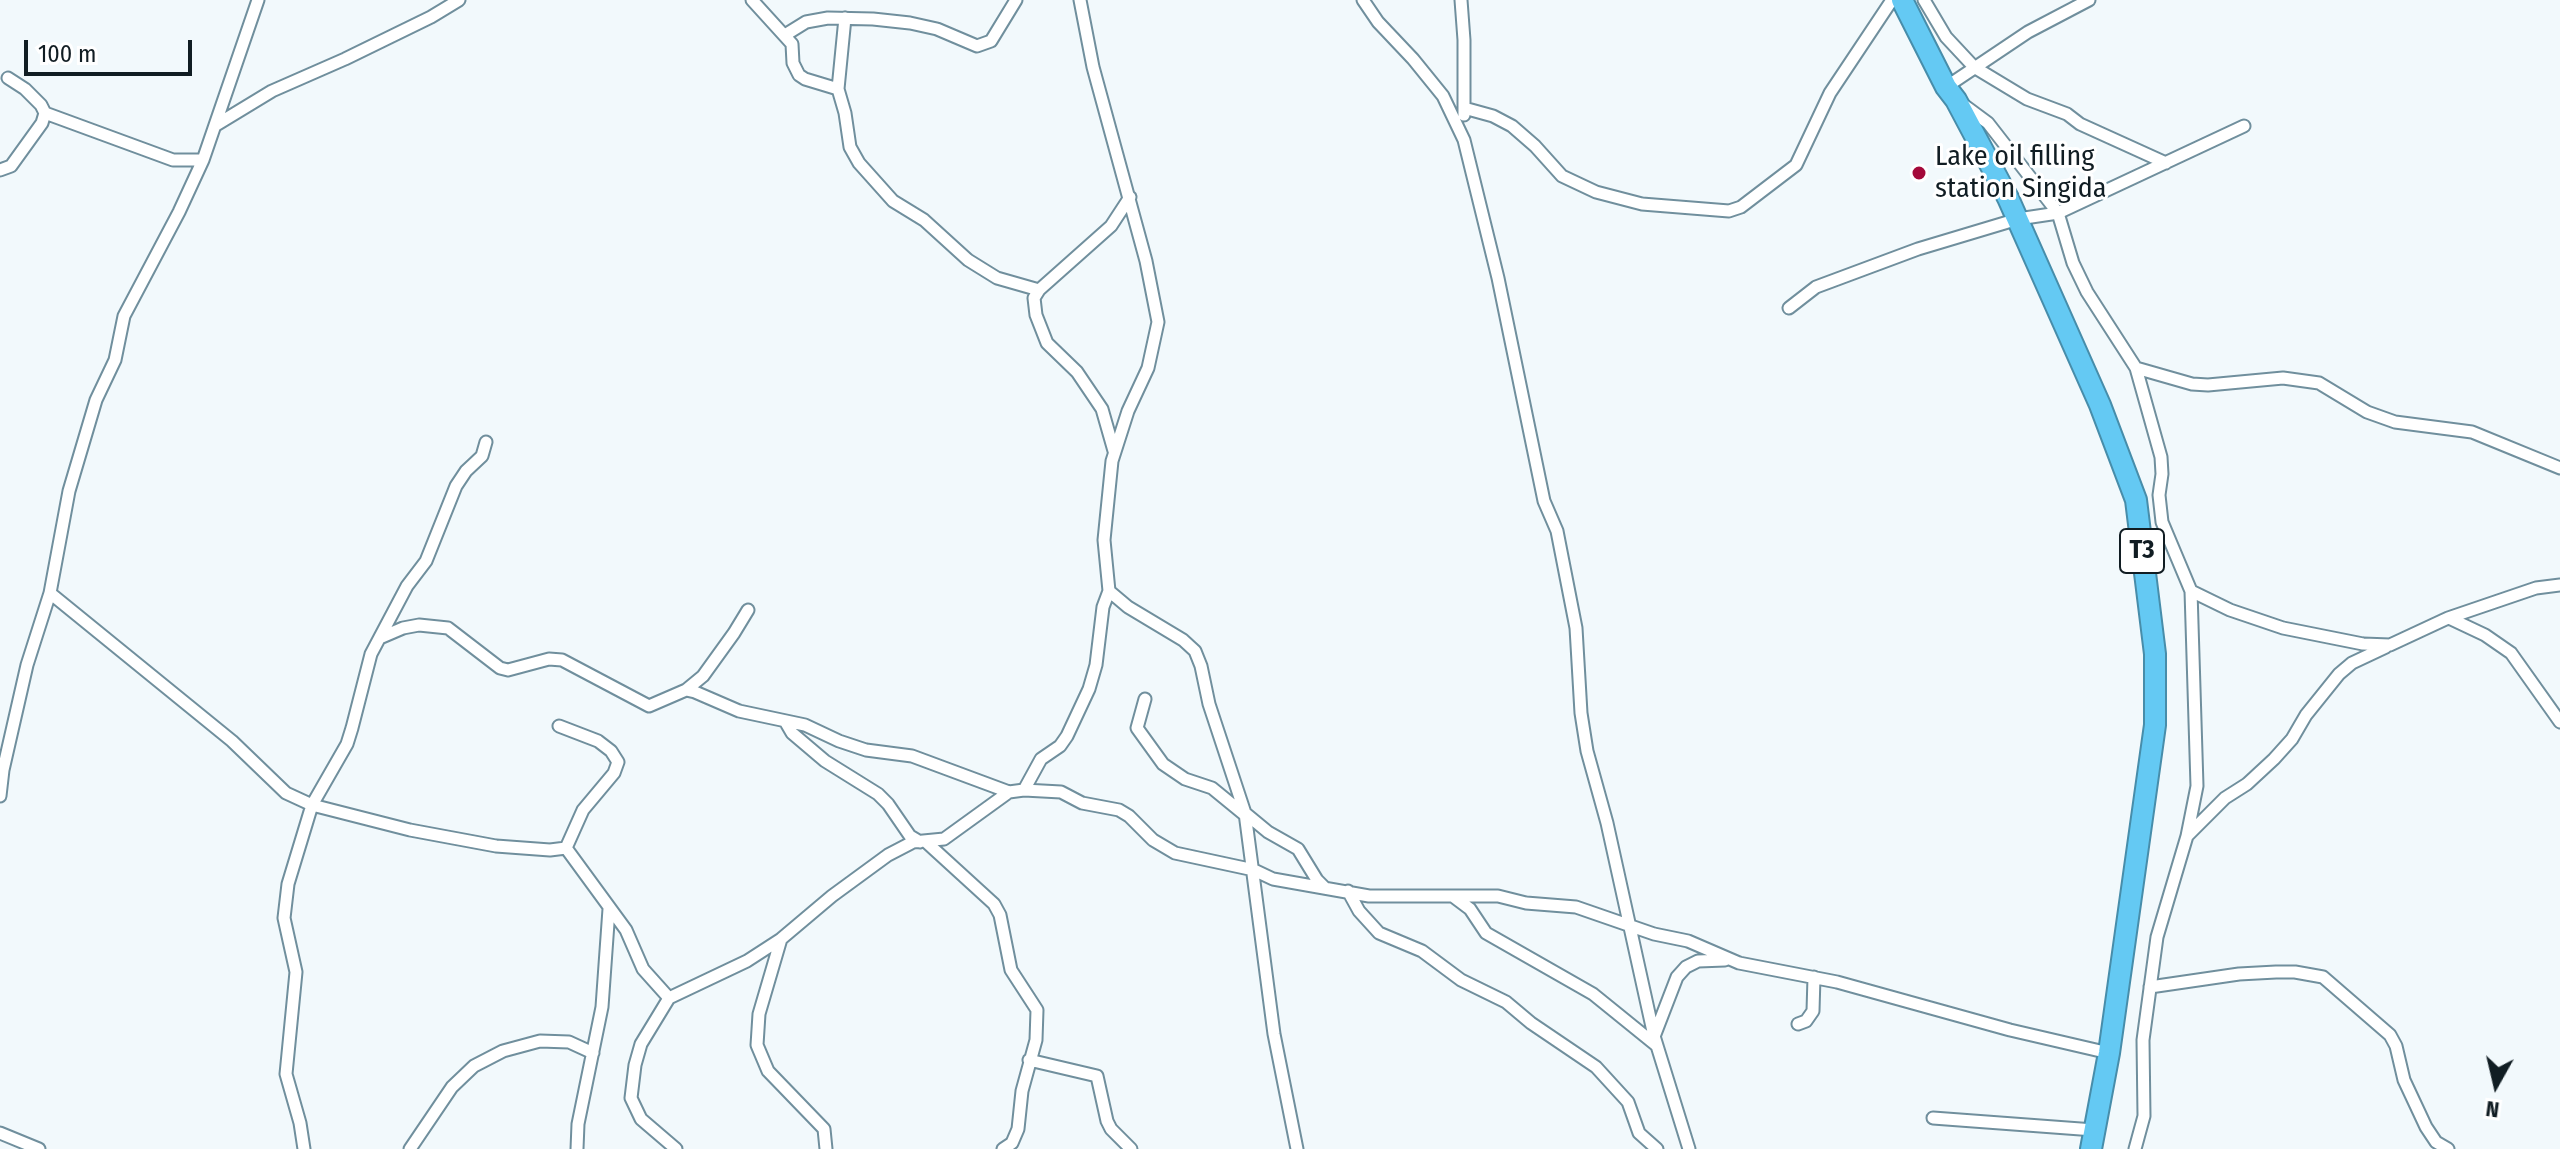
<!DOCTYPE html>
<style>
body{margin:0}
#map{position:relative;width:2560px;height:1149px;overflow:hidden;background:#f2f9fc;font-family:"Fira Sans Condensed",sans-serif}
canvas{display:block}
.north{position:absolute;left:2456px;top:1045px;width:80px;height:80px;-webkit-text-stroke:6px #fff;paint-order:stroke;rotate:188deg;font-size:22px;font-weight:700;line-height:32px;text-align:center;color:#111d23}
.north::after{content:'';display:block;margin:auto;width:28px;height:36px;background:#111d23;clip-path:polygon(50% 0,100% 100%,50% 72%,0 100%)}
.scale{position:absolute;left:24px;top:40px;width:168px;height:36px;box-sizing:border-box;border:4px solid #111d23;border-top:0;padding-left:10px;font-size:24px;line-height:28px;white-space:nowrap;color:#111d23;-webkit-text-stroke:6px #fff;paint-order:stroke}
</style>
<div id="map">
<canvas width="2560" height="1149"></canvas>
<div class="north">N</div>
<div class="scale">100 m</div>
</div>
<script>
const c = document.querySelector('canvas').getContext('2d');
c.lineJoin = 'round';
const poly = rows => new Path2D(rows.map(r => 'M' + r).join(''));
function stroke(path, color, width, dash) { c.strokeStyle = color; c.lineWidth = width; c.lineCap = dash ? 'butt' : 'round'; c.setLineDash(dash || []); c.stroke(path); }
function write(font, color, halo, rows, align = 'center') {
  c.font = font + ' "Fira Sans Condensed",sans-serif'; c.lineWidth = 6; c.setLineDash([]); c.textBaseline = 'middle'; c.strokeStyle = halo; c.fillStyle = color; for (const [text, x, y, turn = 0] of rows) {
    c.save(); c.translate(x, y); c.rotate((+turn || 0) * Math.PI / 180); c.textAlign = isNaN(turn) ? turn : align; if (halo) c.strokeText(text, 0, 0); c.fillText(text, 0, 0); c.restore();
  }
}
const street = poly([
 [752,0,792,44,793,63,799,75,805,79,838,89],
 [1080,0,1093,67,1146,261,1158,322,1148,368,1128,411,1112,461,1104,540,1109,591,1128,607,1183,640,1195,651,1201,666,1209,704,1245,813,1274,1034,1297,1149],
 [1363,0,1378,22,1413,59,1443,96,1464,140,1498,278,1544,501,1557,531,1576,628,1581,713,1587,751,1607,823,1654,1036,1689,1149],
 [1461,0,1464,40,1464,115],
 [1924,0,1946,37,1974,67,2027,99,2067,114,2080,124,2166,163],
 [845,18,838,89,845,113,850,147,859,163,893,201,924,220,968,260,997,278,1039,290],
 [785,35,806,22,828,18,873,19,910,23,937,29,977,46,991,41,1016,0],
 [8,78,25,89,41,105,45,113,173,160,203,160],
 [1946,87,2028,32,2089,0],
 [1961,103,1988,123,2058,213,2073,263,2087,292,2136,368,2192,384,2208,385,2283,378,2319,383,2367,412,2395,422,2472,432,2560,468],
 [1464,108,1493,116,1512,126,1535,146,1562,176,1596,192,1642,204,1729,211,1741,207,1796,165,1830,93,1892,0],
 [216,125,272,91,345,59,431,17,459,0],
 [0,170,11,166,42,123,45,113],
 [1789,308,1816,287,1918,249,2018,219,2058,213,2244,126],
 [1114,451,1102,409,1077,372,1047,343,1036,315,1034,298,1039,290,1111,226,1130,197],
 [2191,591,2230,610,2283,628,2363,644,2390,645,2448,618,2536,588,2560,585],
 [50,593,232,741,286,793,312,805,410,830,496,846,550,850,566,848],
 [2449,618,2485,635,2511,653,2560,722],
 [382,637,403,628,419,625,448,628,500,668,508,670,549,659,562,660,649,706,686,690,695,692,739,711,805,725,839,741,866,750,912,756,1009,792,1024,790,1061,792,1082,803,1119,810,1129,816,1153,840,1175,853,1254,870,1273,879,1369,896,1498,896,1526,903,1576,907,1654,934,1688,941,1739,963,1837,982,2010,1030,2109,1053],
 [686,690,703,676,734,633,748,610],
 [1145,699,1137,728,1163,764,1185,779,1212,788,1245,815],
 [785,721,792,733,825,761,878,794,888,804,910,836,920,842],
 [559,726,598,741,611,751,618,762,614,773,583,810,566,848],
 [1024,790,1041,759,1060,746,1067,736,1089,689,1096,665,1103,607,1109,591],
 [0,796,3,770,27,665,50,593,69,491,96,400,115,360,124,316,179,212,203,160,258,0],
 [1245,813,1268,832,1298,849,1317,880,1324,887],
 [2187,836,2225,798,2247,784,2274,759,2292,739,2306,715,2339,674,2352,663,2386,647],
 [925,841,994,904,1000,915,1011,970,1037,1010,1036,1040,1022,1091,1018,1129,1012,1143,1003,1149],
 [566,848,626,930,643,969,669,998],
 [1348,891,1359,911,1379,933,1422,951,1461,980,1506,1002,1531,1023,1596,1067,1628,1102,1639,1133,1657,1149],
 [1454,897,1470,909,1486,933,1593,994,1656,1045],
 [781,939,759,1014,757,1045,768,1071,824,1129,826,1149],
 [2150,987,2239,974,2276,972,2295,972,2323,977,2390,1035,2396,1046,2404,1080,2426,1127,2436,1142,2448,1149],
 [1798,1024,1806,1021,1813,1011,1814,977],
 [1655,1034,1677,977,1686,967,1698,961,1725,960],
 [1029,1060,1097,1076,1107,1121,1111,1129,1131,1149],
 [1933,1118,2094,1130],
 [0,1133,39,1149],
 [304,1149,300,1123,286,1074,296,972,284,918,288,884,312,805,347,744,352,728,371,654,407,586,426,561,456,486,466,471,482,456,486,442],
 [410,1149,452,1087,474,1066,503,1051,540,1041,569,1042,593,1053],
 [577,1149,578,1124,602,1007,609,909],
 [676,1149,641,1119,631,1098,635,1065,641,1044,669,998,747,961,781,939,832,896,888,855,913,842,944,839,1009,792],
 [2135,1149,2144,1116,2143,1040,2157,937,2187,836,2197,786,2191,591,2162,522,2159,495,2162,474,2161,457,2136,368]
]);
const highway = poly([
 [1902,0,1946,87,1956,100,2008,198,2100,405,2136,500,2155,654,2155,725,2109,1053,2091,1149]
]);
stroke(street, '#708f9d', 15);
stroke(highway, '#478daa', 24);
stroke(street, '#fff', 11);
stroke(highway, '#64c9f3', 20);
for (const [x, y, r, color] of [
 [1919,173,8,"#a4093a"]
]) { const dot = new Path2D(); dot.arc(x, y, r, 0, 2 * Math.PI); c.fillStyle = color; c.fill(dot); stroke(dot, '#fff', 3); }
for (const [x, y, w] of [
 [2142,551,44]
]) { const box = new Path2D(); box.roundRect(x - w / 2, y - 22, w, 44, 6); c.fillStyle = '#fff'; c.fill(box); stroke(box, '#111d23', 2); }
write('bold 26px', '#111d23', null, [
 ["T3",2142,551]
]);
write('28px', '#111d23', '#fff', [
 ["Lake oil filling",1935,157],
 ["station Singida",1935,189]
], 'left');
</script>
